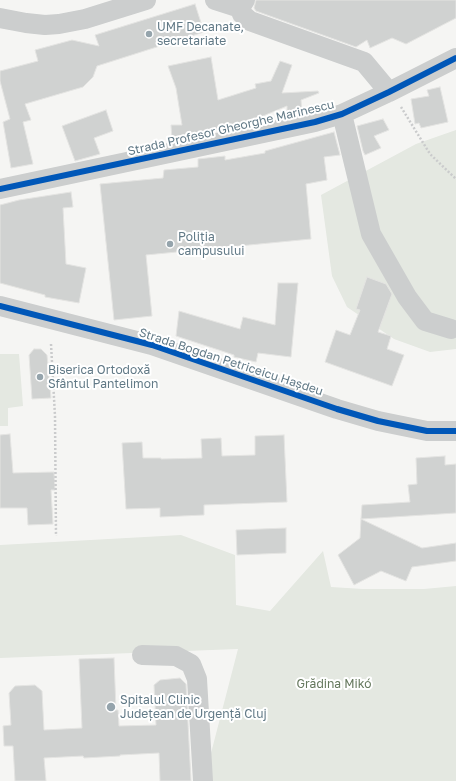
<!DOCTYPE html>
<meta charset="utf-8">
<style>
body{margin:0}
canvas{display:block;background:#f5f5f3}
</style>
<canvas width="456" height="781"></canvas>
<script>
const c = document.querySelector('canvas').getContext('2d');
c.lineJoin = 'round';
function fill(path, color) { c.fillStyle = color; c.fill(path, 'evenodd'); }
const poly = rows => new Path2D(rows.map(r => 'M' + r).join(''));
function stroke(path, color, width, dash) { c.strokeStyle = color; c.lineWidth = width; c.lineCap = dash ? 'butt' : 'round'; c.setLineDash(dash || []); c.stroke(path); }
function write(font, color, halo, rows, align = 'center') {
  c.font = font + ' "Golos Text",sans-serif'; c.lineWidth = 4; c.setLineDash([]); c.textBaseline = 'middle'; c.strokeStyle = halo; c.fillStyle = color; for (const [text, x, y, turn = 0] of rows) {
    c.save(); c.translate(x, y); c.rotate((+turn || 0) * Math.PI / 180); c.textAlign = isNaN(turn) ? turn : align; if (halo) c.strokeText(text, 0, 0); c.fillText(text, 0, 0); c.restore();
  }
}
fill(poly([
 [456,130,456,349,430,352,394,339,347,307,332,276,321,195,416,144],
 [0,354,19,354,23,406,8,408,8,426,0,426],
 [181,535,235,555,236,605,270,611,323,551,331,587,363,589,424,589,456,586,456,781,210,781,210,757,238,649,0,658,0,545]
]), '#e4e8e1');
const building = poly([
 [256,0,456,0,456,18,406,44,392,38,370,48,367,40,356,47,256,11,254,8,256,0],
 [195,4,204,32,97,66,93,77,83,87,25,104,31,120,23,122,33,164,11,168,3,122,10,119,0,81,0,71,38,61,35,50,72,40,99,46,95,35,195,4],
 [211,57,218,100,256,88,255,84,271,81,280,61,292,65,282,93,318,91,319,93,301,100,302,113,287,114,287,106,239,126,172,140,171,125,182,125,176,88,168,66,211,57],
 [440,87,448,122,421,128,419,123,415,124,411,99,429,96,427,90,440,87],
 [106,110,113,131,94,138,100,154,75,161,62,126,106,110],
 [383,119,389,130,374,136,381,148,365,155,363,151,357,126,383,119],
 [334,132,340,155,324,157,327,180,306,184,311,239,146,255,152,316,114,320,100,184,163,178,164,170,198,167,198,159,225,156,225,160,265,153,265,151,334,132],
 [71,192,73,207,63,208,66,264,86,268,79,303,45,297,45,295,0,283,0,205,19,200,71,192],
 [367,277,386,284,392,294,378,332,391,336,387,349,404,355,392,386,325,362,336,330,350,335,360,310,356,309,367,277],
 [278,283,298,283,291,357,258,353,256,362,234,357,234,355,176,336,179,311,240,329,243,317,275,325,278,283],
 [34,349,41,349,47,355,51,398,32,399,29,355,34,349],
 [10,434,13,473,54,472,55,490,51,490,53,524,28,525,27,508,0,508,0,435,10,434],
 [284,435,287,502,204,505,204,515,160,517,160,508,126,509,122,443,142,442,143,458,161,458,161,459,202,458,201,439,221,438,222,456,255,455,255,436,284,435],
 [445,456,445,465,456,464,456,513,361,519,362,505,410,502,408,485,417,484,416,458,445,456],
 [361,519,422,548,456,543,456,561,412,567,406,581,381,571,354,585,338,555,360,538,361,519],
 [286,528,286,553,237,555,236,530,286,528],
 [114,658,116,710,118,710,119,726,156,725,154,685,160,680,180,678,186,684,191,781,160,781,159,753,120,755,120,756,84,758,83,756,44,758,46,781,15,781,13,746,4,746,3,726,11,725,9,693,15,686,35,685,42,691,44,730,82,728,79,659,114,658]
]);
fill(building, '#d0d2d1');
stroke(building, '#e4e4e2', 1);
stroke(poly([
 [401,107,430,154,456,179],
 [51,344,55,416,56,536]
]), '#cacbcc', 2.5, [2, 2]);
stroke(poly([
 [215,0,240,8],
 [245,0,240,8,242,14,250,21,364,62,389,92],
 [0,18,26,23,45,25,59,24,85,19,146,0],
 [342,114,371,234,407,297,425,321,451,329],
 [0,189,315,122,342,114,389,92,456,58],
 [0,306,152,345,337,409,378,421,427,431,456,431],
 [142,655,176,656,191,664,197,679,203,781]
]), '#cccece', 20);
stroke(poly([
 [0,189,315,122,342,114,389,92,456,58],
 [0,306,152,345,337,409,378,421,427,431,456,431]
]), '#0057b8', 6);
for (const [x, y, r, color] of [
 [149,34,4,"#95a4ac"],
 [170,244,4,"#95a4ac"],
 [40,377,4,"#95a4ac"],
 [111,707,5,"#95a4ac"]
]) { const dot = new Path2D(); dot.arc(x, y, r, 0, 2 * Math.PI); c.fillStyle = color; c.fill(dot); stroke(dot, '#fff', 1.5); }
write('12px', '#617986', '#fff', [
 ["UMF Decanate,",157,27],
 ["secretariate",157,41],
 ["Poliția",178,237],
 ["campusului",178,251],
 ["Biserica Ortodoxă",48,370],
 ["Sfântul Pantelimon",48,384],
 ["Spitalul Clinic",120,700],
 ["Județean de Urgență Cluj",120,714]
], 'left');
write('12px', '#617986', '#fff', [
 ["Strada Profesor Gheorghe Marinescu",231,128,-13],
 ["Strada Bogdan Petriceicu Hașdeu",231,362,18]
]);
write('12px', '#65785d', '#fff', [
 ["Grădina Mikó",334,684]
]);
</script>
